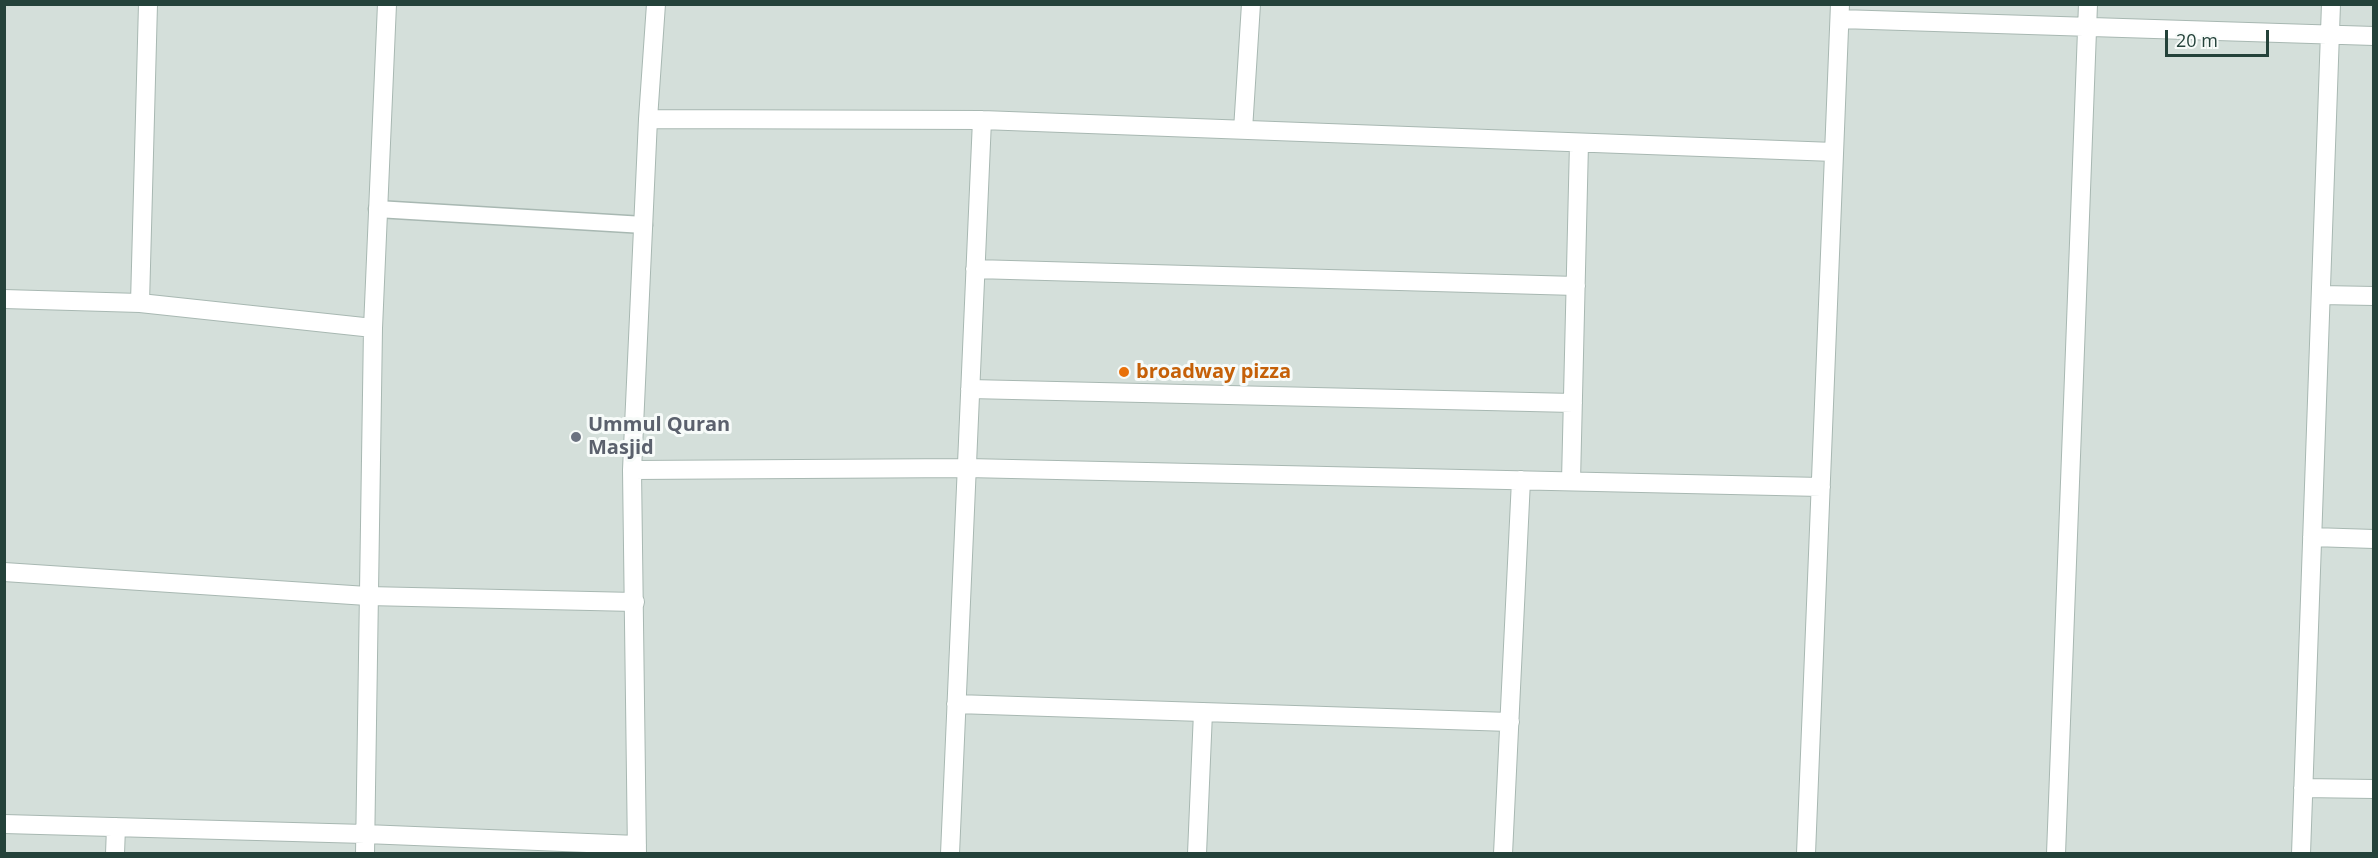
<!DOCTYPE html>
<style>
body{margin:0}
#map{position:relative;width:2378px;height:858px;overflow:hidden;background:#e6efeb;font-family:"Open Sans",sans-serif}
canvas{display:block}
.frame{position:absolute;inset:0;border:6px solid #24423a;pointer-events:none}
.scale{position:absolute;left:2165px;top:30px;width:104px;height:27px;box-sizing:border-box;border:3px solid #24423a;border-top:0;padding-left:8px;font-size:18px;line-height:21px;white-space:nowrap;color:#24423a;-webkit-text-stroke:4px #f7fbf9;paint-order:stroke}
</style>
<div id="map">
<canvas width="2378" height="858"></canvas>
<div class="frame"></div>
<div class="scale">20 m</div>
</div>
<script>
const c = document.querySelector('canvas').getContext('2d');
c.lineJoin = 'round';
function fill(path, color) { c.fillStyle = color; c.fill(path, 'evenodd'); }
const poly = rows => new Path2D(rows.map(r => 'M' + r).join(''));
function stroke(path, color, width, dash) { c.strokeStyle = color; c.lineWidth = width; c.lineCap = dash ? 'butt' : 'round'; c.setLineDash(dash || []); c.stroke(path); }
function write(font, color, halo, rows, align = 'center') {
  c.font = font + ' "Open Sans",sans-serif'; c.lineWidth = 6; c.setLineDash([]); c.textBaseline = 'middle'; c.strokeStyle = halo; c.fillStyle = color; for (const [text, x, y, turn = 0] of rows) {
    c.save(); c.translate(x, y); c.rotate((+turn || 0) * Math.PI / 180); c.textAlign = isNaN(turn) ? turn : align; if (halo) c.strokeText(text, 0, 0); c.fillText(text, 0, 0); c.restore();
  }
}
fill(poly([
 [5,5,2373,5,2373,853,5,853]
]), '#d4dfda');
const service = poly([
 [377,209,644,225]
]);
const minor = poly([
 [1840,19,2374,36],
 [648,119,982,120,1834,152],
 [1243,130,1251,4],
 [975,269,1576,286],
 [2321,295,2374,296],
 [4,299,140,303,373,328],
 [140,303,148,4],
 [970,389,1573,403],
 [632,470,967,468,1821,487],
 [1571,481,1579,143],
 [2312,537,2374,539],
 [956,704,1510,722],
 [2303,788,2374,789],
 [4,824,365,834,637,845],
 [115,854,116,827],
 [365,854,373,328,387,4],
 [637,854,632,470,648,119,656,4],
 [950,854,982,120],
 [1197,854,1203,712],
 [1503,854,1521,480],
 [1806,854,1840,4],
 [2056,854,2088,4],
 [2301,854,2331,4]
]);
const tertiary = poly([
 [4,572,367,596,635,602]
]);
stroke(service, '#a8b8b2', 19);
stroke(minor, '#a8b8b2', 20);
stroke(tertiary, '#a8b8b2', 20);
stroke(service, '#fff', 16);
stroke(minor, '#fff', 18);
stroke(tertiary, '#fff', 18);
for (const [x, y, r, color] of [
 [1124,372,6,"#e8710a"],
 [576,437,6,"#6b7280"]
]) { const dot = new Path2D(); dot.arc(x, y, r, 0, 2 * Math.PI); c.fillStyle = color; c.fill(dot); stroke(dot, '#f7fbf9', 2); }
write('bold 20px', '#c56008', '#f7fbf9', [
 ["broadway pizza",1136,372]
], 'left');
write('bold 20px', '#5b616d', '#f7fbf9', [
 ["Ummul Quran",588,425],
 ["Masjid",588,448]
], 'left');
</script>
